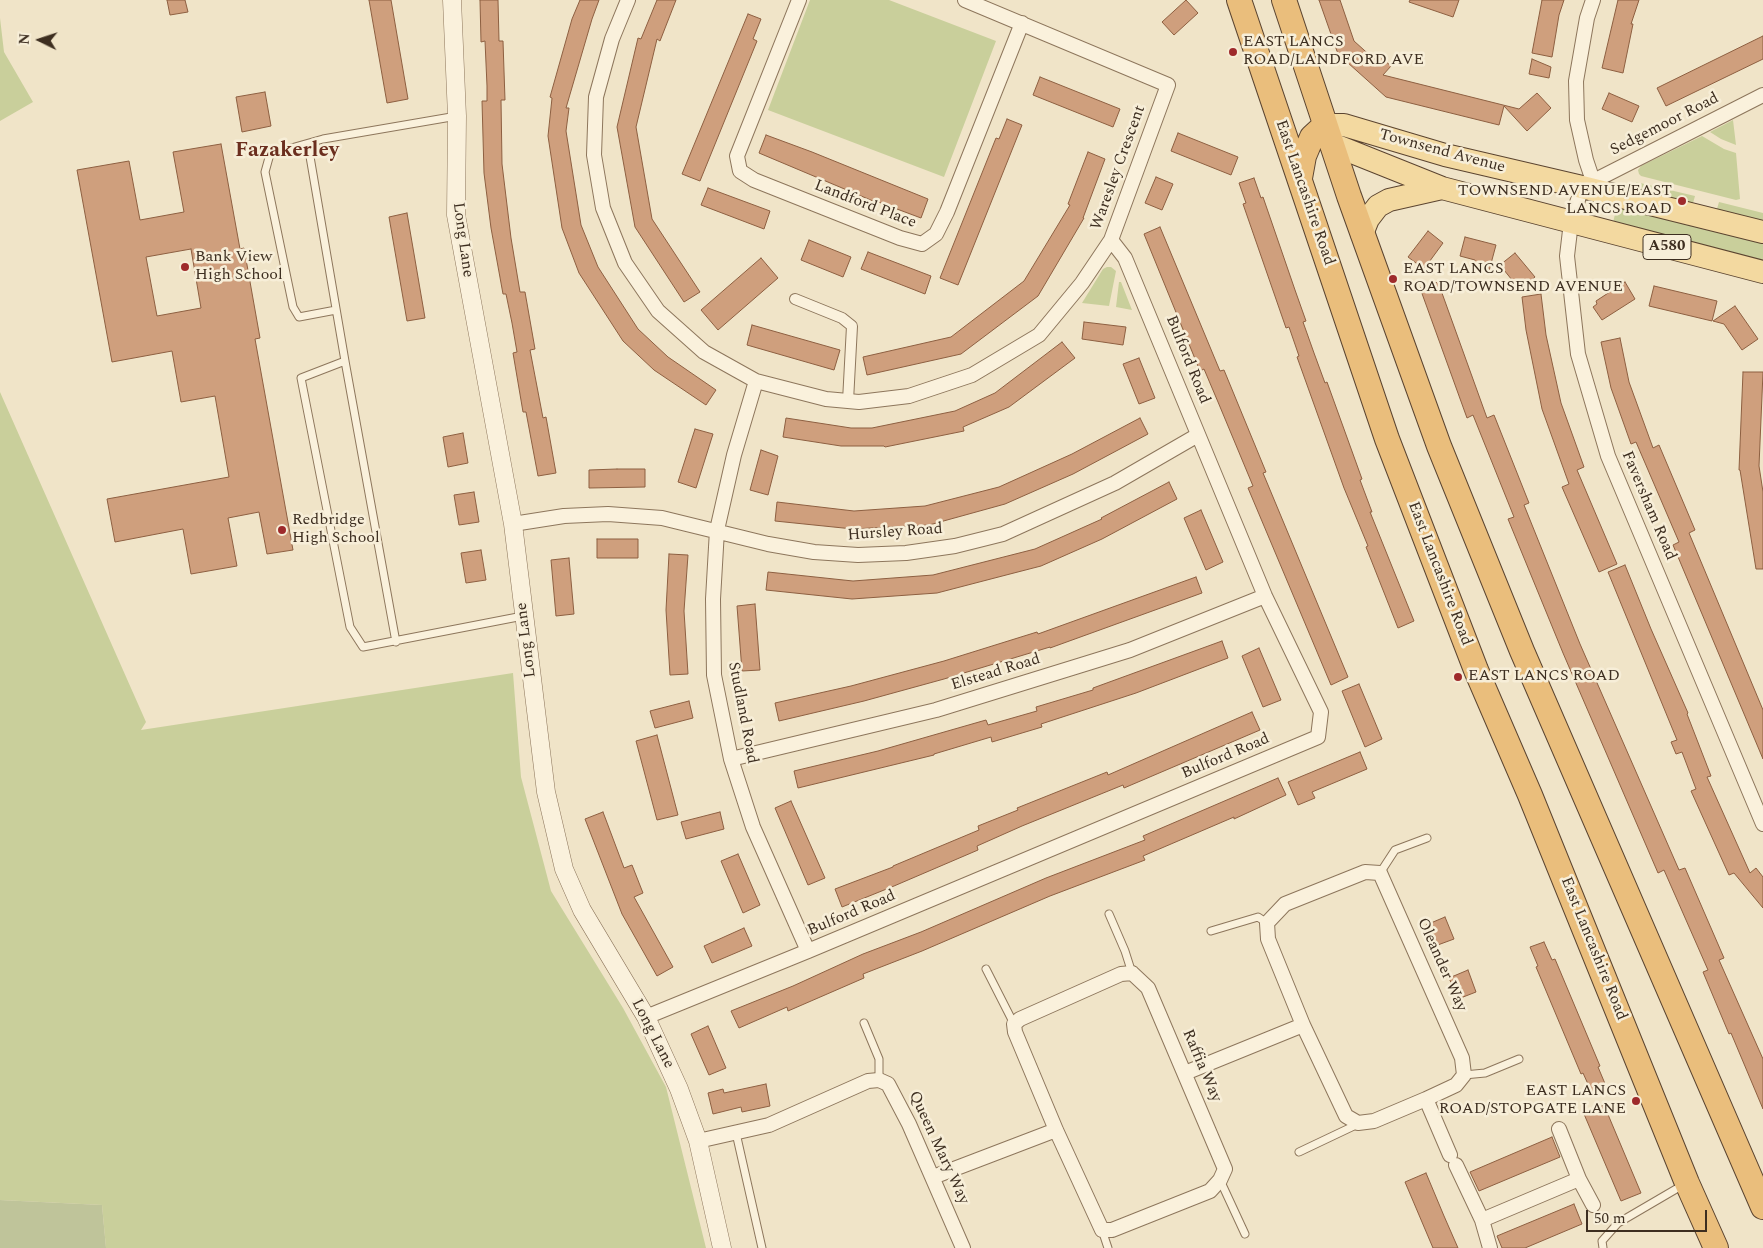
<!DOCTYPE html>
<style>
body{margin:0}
#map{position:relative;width:1763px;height:1248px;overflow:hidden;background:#f0e4c8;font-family:Spectral,serif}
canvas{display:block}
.north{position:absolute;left:15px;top:15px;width:50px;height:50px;-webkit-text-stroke:4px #f7eed8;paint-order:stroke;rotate:274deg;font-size:14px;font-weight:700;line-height:20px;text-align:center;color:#3d2e20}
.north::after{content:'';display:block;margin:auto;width:18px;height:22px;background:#3d2e20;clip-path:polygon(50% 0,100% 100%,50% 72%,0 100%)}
.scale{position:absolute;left:1586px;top:1210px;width:121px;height:22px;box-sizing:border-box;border:2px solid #3d2e20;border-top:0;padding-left:6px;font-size:15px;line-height:18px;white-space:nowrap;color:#3d2e20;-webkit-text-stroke:4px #f7eed8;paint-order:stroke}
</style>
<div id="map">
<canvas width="1763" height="1248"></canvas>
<div class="north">N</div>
<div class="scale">50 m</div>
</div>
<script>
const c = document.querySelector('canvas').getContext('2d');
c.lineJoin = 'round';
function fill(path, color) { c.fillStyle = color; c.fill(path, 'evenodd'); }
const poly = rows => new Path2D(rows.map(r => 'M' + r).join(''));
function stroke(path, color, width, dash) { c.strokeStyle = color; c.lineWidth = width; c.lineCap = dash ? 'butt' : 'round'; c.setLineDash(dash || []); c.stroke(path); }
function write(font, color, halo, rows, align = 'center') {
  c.font = font + ' Spectral,serif'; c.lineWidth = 5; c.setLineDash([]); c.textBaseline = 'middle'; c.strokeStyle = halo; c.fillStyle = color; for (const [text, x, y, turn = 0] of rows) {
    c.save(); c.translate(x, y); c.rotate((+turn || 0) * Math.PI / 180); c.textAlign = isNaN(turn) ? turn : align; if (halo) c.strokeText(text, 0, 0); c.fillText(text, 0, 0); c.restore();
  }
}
fill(poly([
 [810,0,889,0,996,41,944,177,768,110],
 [0,18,4,52,33,102,0,121],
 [1733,120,1736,145,1721,139,1710,132],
 [1702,136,1724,149,1736,153,1740,199,1736,200,1641,176,1639,174,1638,170,1641,166],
 [1636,182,1695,196,1693,203,1635,189],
 [1719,202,1763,213,1763,222,1717,209],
 [1617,205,1763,242,1763,262,1613,223],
 [1107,267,1111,267,1116,271,1109,306,1082,303,1103,269],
 [1119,282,1121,282,1132,310,1116,307],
 [0,392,146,722,141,730,513,673,521,777,551,891,623,1008,666,1087,706,1248,106,1248,102,1205,0,1200]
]), '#c9cf9b');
fill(poly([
 [0,1200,102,1205,106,1248,0,1248]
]), '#bfc49a');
const building = poly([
 [167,0,185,0,188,12,170,15,167,0],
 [369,0,391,0,408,99,387,103,369,0],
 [480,0,498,0,499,41,503,41,504,71,505,100,501,100,502,164,511,238,520,292,525,292,535,349,530,350,543,418,546,417,556,473,538,476,526,412,523,412,513,353,517,352,512,323,506,294,503,294,491,228,484,173,482,101,487,101,487,86,485,41,481,42,480,0],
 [580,0,599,0,592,19,566,108,569,108,566,131,581,225,598,267,638,329,668,357,716,390,706,405,654,370,623,341,579,273,562,228,548,136,552,98,550,97,572,19,580,0],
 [657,0,676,0,660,41,657,39,636,127,652,219,700,292,684,302,635,227,617,127,638,38,641,39,657,0],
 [1186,0,1198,13,1174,35,1162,22,1186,0],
 [1319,0,1340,0,1354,41,1374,59,1378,55,1391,66,1383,75,1519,109,1537,93,1551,108,1527,131,1504,106,1499,125,1386,97,1338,54,1319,0],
 [1410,0,1459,0,1453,17,1409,2,1410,0],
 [1542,0,1564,0,1559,15,1552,57,1532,53,1542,0],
 [1618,0,1639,0,1631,24,1633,24,1623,73,1602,68,1618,0],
 [748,14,761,19,753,39,757,41,700,181,682,174,748,14],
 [1763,36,1763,59,1666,106,1657,88,1763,36],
 [1532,59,1551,67,1549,78,1529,74,1532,59],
 [1040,77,1120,109,1113,127,1033,95,1040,77],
 [265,92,271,126,242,132,236,97,265,92],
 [1609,93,1639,106,1632,122,1602,109,1609,93],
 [1007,119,1022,125,958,285,940,278,996,138,999,139,1007,119],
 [1178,133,1238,157,1231,175,1171,151,1178,133],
 [766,135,812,152,928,199,921,218,873,200,873,201,759,153,766,135],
 [221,144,240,249,244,248,260,338,255,339,293,550,267,554,259,512,228,518,237,566,191,574,183,529,115,542,107,499,229,477,215,396,181,402,172,351,112,362,77,170,129,161,140,220,184,212,173,152,221,144],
 [191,249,201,308,157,316,146,257,191,249],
 [1088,152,1105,159,1083,218,1084,218,1038,296,961,354,867,375,863,357,951,337,1024,281,1070,205,1068,204,1088,152],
 [1156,177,1173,184,1162,210,1145,203,1156,177],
 [1254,178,1261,198,1263,197,1295,290,1306,321,1303,322,1314,353,1325,383,1327,382,1362,479,1360,480,1372,512,1370,512,1414,621,1398,628,1366,547,1368,546,1344,488,1297,357,1299,356,1289,327,1286,328,1243,204,1246,203,1239,183,1254,178],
 [708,188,770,211,764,229,701,205,708,188],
 [407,213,425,318,407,321,389,217,407,213],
 [1160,227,1220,371,1224,370,1266,472,1263,473,1348,677,1331,685,1248,488,1253,486,1218,402,1204,369,1200,371,1144,234,1160,227],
 [1428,231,1443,243,1424,269,1408,257,1428,231],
 [1465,237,1496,245,1489,271,1474,267,1475,260,1460,256,1465,237],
 [809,240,851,257,843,277,801,260,809,240],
 [868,252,931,276,925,294,861,269,868,252],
 [1515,253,1535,277,1520,290,1500,265,1515,253],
 [761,258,778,278,718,330,701,310,761,258],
 [1438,282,1487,418,1494,415,1529,503,1524,505,1580,644,1679,870,1685,868,1724,958,1719,960,1763,1059,1763,1109,1731,1033,1729,1034,1703,972,1708,970,1664,870,1658,873,1563,653,1508,519,1514,517,1473,415,1467,418,1420,288,1438,282],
 [1625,282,1635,299,1602,320,1593,307,1597,304,1596,301,1625,282],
 [1654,286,1717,301,1712,321,1649,306,1654,286],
 [1541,294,1546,335,1561,403,1584,467,1577,470,1617,564,1599,572,1562,487,1569,484,1542,409,1526,330,1522,297,1541,294],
 [1735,306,1758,339,1742,350,1724,324,1713,321,1735,306],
 [1084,322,1126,327,1123,345,1082,339,1084,322],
 [752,325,840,350,834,370,747,345,752,325],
 [1620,338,1629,382,1653,448,1659,445,1695,530,1689,533,1763,710,1763,759,1673,545,1679,542,1636,442,1631,444,1611,388,1601,342,1620,338],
 [1062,342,1075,358,1009,407,963,427,964,431,885,447,884,446,841,446,783,437,786,418,851,428,872,428,955,411,995,393,1062,342],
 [1139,358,1155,398,1139,404,1123,364,1139,358],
 [1743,372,1763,372,1759,466,1763,492,1763,569,1756,569,1740,470,1739,470,1743,372],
 [1140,418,1148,434,1073,474,1005,504,929,525,853,529,775,521,777,502,854,511,925,506,999,487,1072,454,1140,418],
 [695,429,713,434,696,488,678,482,695,429],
 [463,433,468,463,448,467,443,437,463,433],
 [761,450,778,456,768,495,750,490,761,450],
 [617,469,645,469,645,487,589,488,589,470,617,469],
 [1169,482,1177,499,1102,539,1041,566,1010,574,937,593,852,599,766,590,768,572,853,581,933,575,1035,549,1102,519,1101,518,1169,482],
 [474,492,479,522,459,525,454,495,474,492],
 [1201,510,1223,562,1206,570,1184,518,1201,510],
 [597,539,638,539,638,558,597,558,597,539],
 [481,550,486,580,466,583,461,553,481,550],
 [669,554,688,555,684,611,688,674,670,675,666,610,669,554],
 [569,558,574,614,556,616,551,560,569,558],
 [1625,565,1651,629,1688,713,1687,714,1711,776,1707,777,1750,873,1756,868,1763,877,1763,908,1734,873,1729,875,1691,791,1696,789,1682,752,1676,754,1671,742,1677,740,1608,572,1625,565],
 [1196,577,1202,593,1050,648,1050,647,944,679,864,701,779,721,775,703,851,686,944,661,1037,632,1038,634,1196,577],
 [755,604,760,670,742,671,737,606,755,604],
 [1222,641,1228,658,1136,693,1041,724,1042,727,992,742,991,737,934,754,934,755,798,788,794,771,878,751,986,720,988,725,1037,711,1036,707,1093,690,1093,688,1222,641],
 [1259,648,1281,700,1263,707,1242,656,1259,648],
 [1359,684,1382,739,1365,747,1342,691,1359,684],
 [689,701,693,718,655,728,650,711,689,701],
 [1252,712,1260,730,1124,788,1123,785,1022,826,977,846,978,850,894,886,842,907,835,889,893,867,893,866,979,830,978,826,1018,810,1017,808,1107,772,1108,775,1252,712],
 [657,735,678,815,657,820,636,741,657,735],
 [1360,752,1367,769,1312,792,1315,798,1298,805,1288,782,1360,752],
 [1278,778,1286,795,1234,819,1234,817,1143,856,1145,860,1050,896,922,951,863,974,864,978,788,1011,787,1007,739,1028,731,1011,793,986,863,954,921,932,1046,878,1145,840,1143,836,1278,778],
 [791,801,825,878,808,885,775,808,791,801],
 [603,812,624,868,632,865,643,893,634,897,673,967,657,976,622,914,585,819,603,812],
 [720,812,724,829,686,839,681,822,720,812],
 [738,854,760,905,743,913,721,861,738,854],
 [1445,917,1454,939,1435,946,1426,925,1445,917],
 [744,928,752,946,712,963,704,946,744,928],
 [1544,942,1552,960,1555,959,1600,1066,1598,1067,1606,1086,1592,1093,1583,1073,1581,1074,1536,967,1538,966,1530,947,1544,942],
 [1468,970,1476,992,1458,999,1449,978,1468,970],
 [708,1026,726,1068,709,1075,691,1034,708,1026],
 [766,1084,770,1106,742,1112,741,1107,713,1114,708,1093,723,1089,724,1093,766,1084],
 [1604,1105,1641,1193,1621,1201,1584,1114,1604,1105],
 [1552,1137,1560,1157,1479,1191,1470,1172,1552,1137],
 [1426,1173,1444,1216,1458,1248,1433,1248,1405,1182,1426,1173],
 [1574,1204,1582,1224,1525,1248,1502,1248,1497,1236,1574,1204]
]);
fill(building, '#cf9f7d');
stroke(building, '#8d5f41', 1);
const service = poly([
 [308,145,345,361,396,642],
 [336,310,299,317,293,307,265,172,270,154,323,139,457,116],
 [345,361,301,378,350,627,363,647,523,616],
 [1380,873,1395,850,1427,838],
 [1109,914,1125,951,1132,973],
 [1211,931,1258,917,1267,923],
 [986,969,1014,1024],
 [864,1023,879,1059,879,1080],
 [1464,1075,1485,1073,1519,1059],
 [736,1133,762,1248],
 [1299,1152,1358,1124],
 [1220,1180,1245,1234],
 [1102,1230,1108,1248],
 [1603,1248,1602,1241,1618,1223,1683,1185]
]);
const pedestrian = poly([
 [795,299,842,318,852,326,848,401]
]);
const minor = poly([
 [628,0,612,39,596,97,594,155,603,208,625,263,658,311,704,352,756,381,826,399,859,402,909,396,972,375,1039,335,1082,283,1111,240,1168,85,965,0],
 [799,0,737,156,740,171,754,180,900,238,922,244,936,234,947,212,1022,23],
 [1763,95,1582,187,1571,222,1567,256,1578,354,1608,456,1763,824],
 [1593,181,1586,160,1577,120,1576,81,1587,18,1593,0],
 [756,381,734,455,717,530,713,599,714,675,731,759,753,827,808,951],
 [513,524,564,516,608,514,662,518,768,544,814,552,858,555,906,553,955,546,1003,534,1115,483,1198,435],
 [731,759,936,710,1130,650,1265,596],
 [1365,872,1380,873,1462,1058,1464,1075,1456,1085,1426,1099,1374,1121,1358,1123,1346,1116,1303,1025,1268,939,1267,923,1285,904,1365,872],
 [1132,973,1148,988,1225,1169,1220,1180,1210,1191,1112,1230,1102,1230,1056,1130,1015,1032,1014,1024,1020,1019,1121,974,1132,973],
 [646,1017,808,951,1318,737,1321,712,1265,596,1125,258,1111,240],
 [1185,1073,1303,1025],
 [1426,1099,1450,1155],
 [1559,1129,1579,1179,1593,1205],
 [698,1141,769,1125,868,1081,879,1080,888,1084,909,1124,963,1248],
 [1456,1165,1482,1220,1490,1248],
 [933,1177,1056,1130],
 [1482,1220,1579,1179]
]);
const tertiary = poly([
 [452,0,457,116,456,215,513,524,546,792,564,869,582,910,646,1017,679,1089,698,1141,722,1248]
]);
const primary = poly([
 [1325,125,1344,125,1445,155,1582,187,1763,232],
 [1332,144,1442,188,1763,272],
 [1362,234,1368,219,1378,206,1389,200,1442,188]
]);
const trunk = poly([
 [1239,0,1387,439,1476,670,1530,795,1687,1183,1716,1248],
 [1284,0,1349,196,1439,446,1522,651,1763,1207],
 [1300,178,1304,156,1312,137,1325,125]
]);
stroke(service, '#8d765c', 9);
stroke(pedestrian, '#8d765c', 12);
stroke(minor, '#8d765c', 16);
stroke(tertiary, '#8d765c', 19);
stroke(primary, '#5b4430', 24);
stroke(trunk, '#5b4430', 26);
stroke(service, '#faf1dc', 7);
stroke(pedestrian, '#faf1dc', 10);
stroke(minor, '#faf1dc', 14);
stroke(tertiary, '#faf1dc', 18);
stroke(primary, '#f3d9a0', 22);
stroke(trunk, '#eabe7c', 24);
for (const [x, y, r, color] of [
 [1233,52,5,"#9e2a2b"],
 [1682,201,5,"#9e2a2b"],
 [185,267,5,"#9e2a2b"],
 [1393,279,5,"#9e2a2b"],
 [282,530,5,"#9e2a2b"],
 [1458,677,5,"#9e2a2b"],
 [1636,1101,5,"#9e2a2b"]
]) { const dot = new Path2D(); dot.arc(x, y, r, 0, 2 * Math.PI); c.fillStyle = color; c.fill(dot); stroke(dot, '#f7eed8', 2); }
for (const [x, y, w] of [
 [1667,247,48]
]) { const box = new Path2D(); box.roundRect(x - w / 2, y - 12.5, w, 25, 4); c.fillStyle = '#f7eed8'; c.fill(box); stroke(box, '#3d2e20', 1); }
write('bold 15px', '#3d2e20', null, [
 ["A580",1667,247]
]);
write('16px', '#3d2e20', '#f7eed8', [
 ["EAST LANCS",1243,43],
 ["ROAD/LANDFORD AVE",1243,61],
 ["TOWNSEND AVENUE/EAST",1672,192,"right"],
 ["LANCS ROAD",1672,210,"right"],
 ["Bank View",195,258],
 ["High School",195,276],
 ["EAST LANCS",1403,270],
 ["ROAD/TOWNSEND AVENUE",1403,288],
 ["Redbridge",292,521],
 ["High School",292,539],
 ["EAST LANCS ROAD",1468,677],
 ["EAST LANCS",1626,1092,"right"],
 ["ROAD/STOPGATE LANE",1626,1110,"right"]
], 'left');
write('16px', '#3d2e20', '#f7eed8', [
 ["Sedgemoor Road",1665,125,-27],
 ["Townsend Avenue",1442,152,15],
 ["Waresley Crescent",1119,168,-70],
 ["East Lancashire Road",1304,193,71],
 ["Landford Place",865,205,21],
 ["Long Lane",462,240,82],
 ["Bulford Road",1187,360,68],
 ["Faversham Road",1648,506,67],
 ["Hursley Road",895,533,-4],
 ["East Lancashire Road",1439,574,69],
 ["Long Lane",527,640,-97],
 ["Elstead Road",996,673,-17],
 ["Studland Road",742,713,79],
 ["Bulford Road",1226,757,-23],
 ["Bulford Road",852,914,-23],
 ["East Lancashire Road",1593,949,68],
 ["Oleander Way",1441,965,66],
 ["Long Lane",652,1034,63],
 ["Raffia Way",1201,1066,67],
 ["Queen Mary Way",938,1148,65]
]);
write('bold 21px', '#6b2e1e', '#f7eed8', [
 ["Fazakerley",287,152]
]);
</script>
